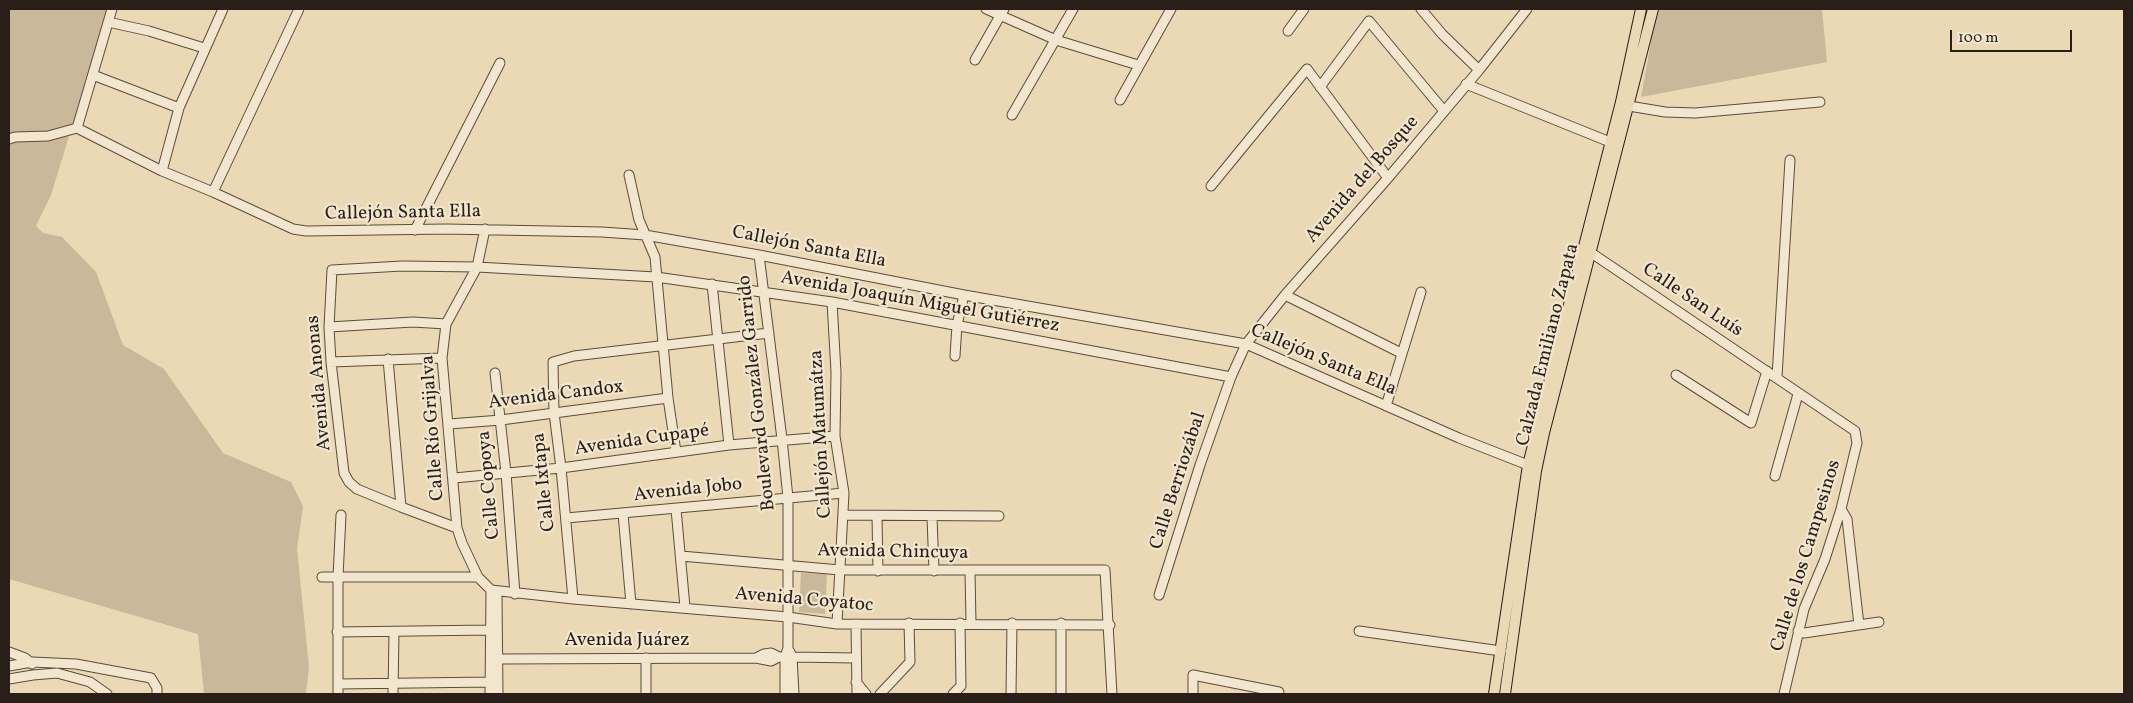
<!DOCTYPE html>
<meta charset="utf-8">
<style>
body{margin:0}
#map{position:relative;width:2133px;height:703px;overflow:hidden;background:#ebd8b5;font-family:Vollkorn,serif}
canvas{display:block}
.frame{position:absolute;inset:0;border:10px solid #2a1e18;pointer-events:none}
.scale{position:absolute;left:1950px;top:30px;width:122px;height:22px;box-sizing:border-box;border:2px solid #2a1e18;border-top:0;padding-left:6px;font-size:15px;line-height:18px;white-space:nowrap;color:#2a1e18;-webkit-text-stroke:4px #f2e6cf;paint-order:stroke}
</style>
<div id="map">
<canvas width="2133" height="703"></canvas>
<div class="frame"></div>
<div class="scale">100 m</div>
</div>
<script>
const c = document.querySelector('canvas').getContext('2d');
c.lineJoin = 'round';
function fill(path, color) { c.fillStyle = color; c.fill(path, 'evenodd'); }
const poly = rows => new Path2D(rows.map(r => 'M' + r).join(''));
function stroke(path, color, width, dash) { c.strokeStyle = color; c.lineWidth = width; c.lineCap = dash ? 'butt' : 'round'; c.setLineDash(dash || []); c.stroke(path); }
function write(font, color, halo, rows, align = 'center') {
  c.font = font + ' Vollkorn,serif'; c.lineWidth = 4.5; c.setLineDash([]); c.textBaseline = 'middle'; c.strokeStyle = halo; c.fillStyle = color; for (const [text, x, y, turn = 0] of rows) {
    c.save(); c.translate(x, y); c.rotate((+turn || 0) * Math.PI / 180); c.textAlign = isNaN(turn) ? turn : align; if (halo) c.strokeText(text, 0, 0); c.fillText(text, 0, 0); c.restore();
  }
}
fill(poly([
 [9,9,108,9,51,195,36,226,43,233,62,237,96,272,123,345,164,369,223,453,291,482,303,506,297,549,309,667,306,694,204,694,198,634,9,579],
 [1657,9,1822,9,1827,62,1641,97],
 [801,573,827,574,825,614,799,612]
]), '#cab89a');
const minor = poly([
 [986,9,1056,40,1138,65],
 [1421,9,1442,34,1479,70],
 [108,22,149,31,204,48],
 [1288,31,1304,9],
 [975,60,1004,9],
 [93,75,179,108],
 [1466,84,1610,142],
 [1320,87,1369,21,1444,111],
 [1120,100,1171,9],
 [1629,106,1665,112,1695,113,1820,102],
 [1012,115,1073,9],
 [77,128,162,171,213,192,293,229,306,231,446,229,602,232,645,235,759,255,964,295,1246,344,1459,438,1528,465],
 [77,128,112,9],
 [9,139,15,137,48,136,77,128],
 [162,171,179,108,223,9],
 [629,175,639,220,655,257,668,398,676,452],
 [1211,186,1307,69,1388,178],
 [213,192,299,9],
 [485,229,477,267,446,324,442,358,457,528,462,543,478,577,491,590,573,599,788,617,837,624,1110,625],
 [415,230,500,63],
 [1590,252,1855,431,1857,443,1841,509,1825,559,1804,609,1784,694],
 [759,255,782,439,788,498,788,648,785,657,785,694],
 [712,284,729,445],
 [1285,295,1401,353],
 [832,302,836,372,835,436,844,493,837,624],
 [329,327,413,322,446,324],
 [955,356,957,325,964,295],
 [388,359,401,507],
 [331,362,442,358],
 [495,373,506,473,515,594],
 [1676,375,1751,423,1767,371],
 [1777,377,1790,160],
 [1386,406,1421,292],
 [449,424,501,420,668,398],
 [1775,476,1798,394],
 [454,478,561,468,729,445,835,436],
 [676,509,685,607],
 [1841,509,1847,519,1859,625],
 [623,514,631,604],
 [843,515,999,516],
 [877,516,878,571],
 [932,517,934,571],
 [566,518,844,493],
 [457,528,401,507,357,489,349,482,344,473,331,362,329,327,332,270,402,266,477,267,656,277,832,302,1231,377],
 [681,556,840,570,1105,570,1112,694],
 [970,571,971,623],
 [322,577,478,577],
 [1159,595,1200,465,1231,377,1246,344,1285,295,1388,178,1479,70,1527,9],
 [497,596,498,694],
 [573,599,561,468,554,413,553,362,574,356,769,333],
 [1061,623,1061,694],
 [856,624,857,694],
 [1359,631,1501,651],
 [1798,631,1804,633,1879,622],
 [337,632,490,630],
 [9,652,25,658,32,664],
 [790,652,792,657,794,694],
 [646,658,646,694],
 [756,658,764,654,771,653,779,657],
 [499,659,756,658,771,661,779,657,792,657,856,658],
 [9,666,32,662,76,664,151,678,157,688,157,694],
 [9,679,33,675,57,673,90,682,107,694],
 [856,682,866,694],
 [338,684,490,682],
 [338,694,338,577,341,515],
 [393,694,394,632],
 [490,694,491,590],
 [880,694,910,662,909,623],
 [953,694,961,686,960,623],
 [1011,694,1012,623],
 [1193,694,1193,675,1279,692,1278,694]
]);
const major = poly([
 [1494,694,1528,465,1621,102,1641,9],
 [1505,694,1536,471,1544,433,1653,9]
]);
stroke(minor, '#5a4c3f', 11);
stroke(major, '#2a1e18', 12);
stroke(minor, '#f2e6cf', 9);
stroke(major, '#ebd8b5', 10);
write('19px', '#2a1e18', '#f2e6cf', [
 ["Avenida del Bosque",1363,180,-49],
 ["Callejón Santa Ella",403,214,-1],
 ["Callejón Santa Ella",809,248,11],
 ["Calle San Luís",1692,301,34],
 ["Avenida Joaquín Miguel Gutiérrez",920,303,10],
 ["Calzada Emiliano Zapata",1549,345,-76],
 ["Callejón Santa Ella",1323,361,23],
 ["Avenida Anonas",320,383,-95],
 ["Boulevard González Garrido",758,393,-96],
 ["Avenida Candox",556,396,-7],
 ["Calle Río Grijalva",434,428,-94],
 ["Callejón Matumátza",822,434,-93],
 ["Avenida Cupapé",642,441,-8],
 ["Calle Berriozábal",1179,481,-72],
 ["Calle Ixtapa",545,482,-96],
 ["Calle Copoya",490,485,-95],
 ["Avenida Jobo",688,491,-6],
 ["Avenida Chincuya",893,553,1],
 ["Calle de los Campesinos",1807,556,-73],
 ["Avenida Coyatoc",804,601,5],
 ["Avenida Juárez",627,642]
]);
</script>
